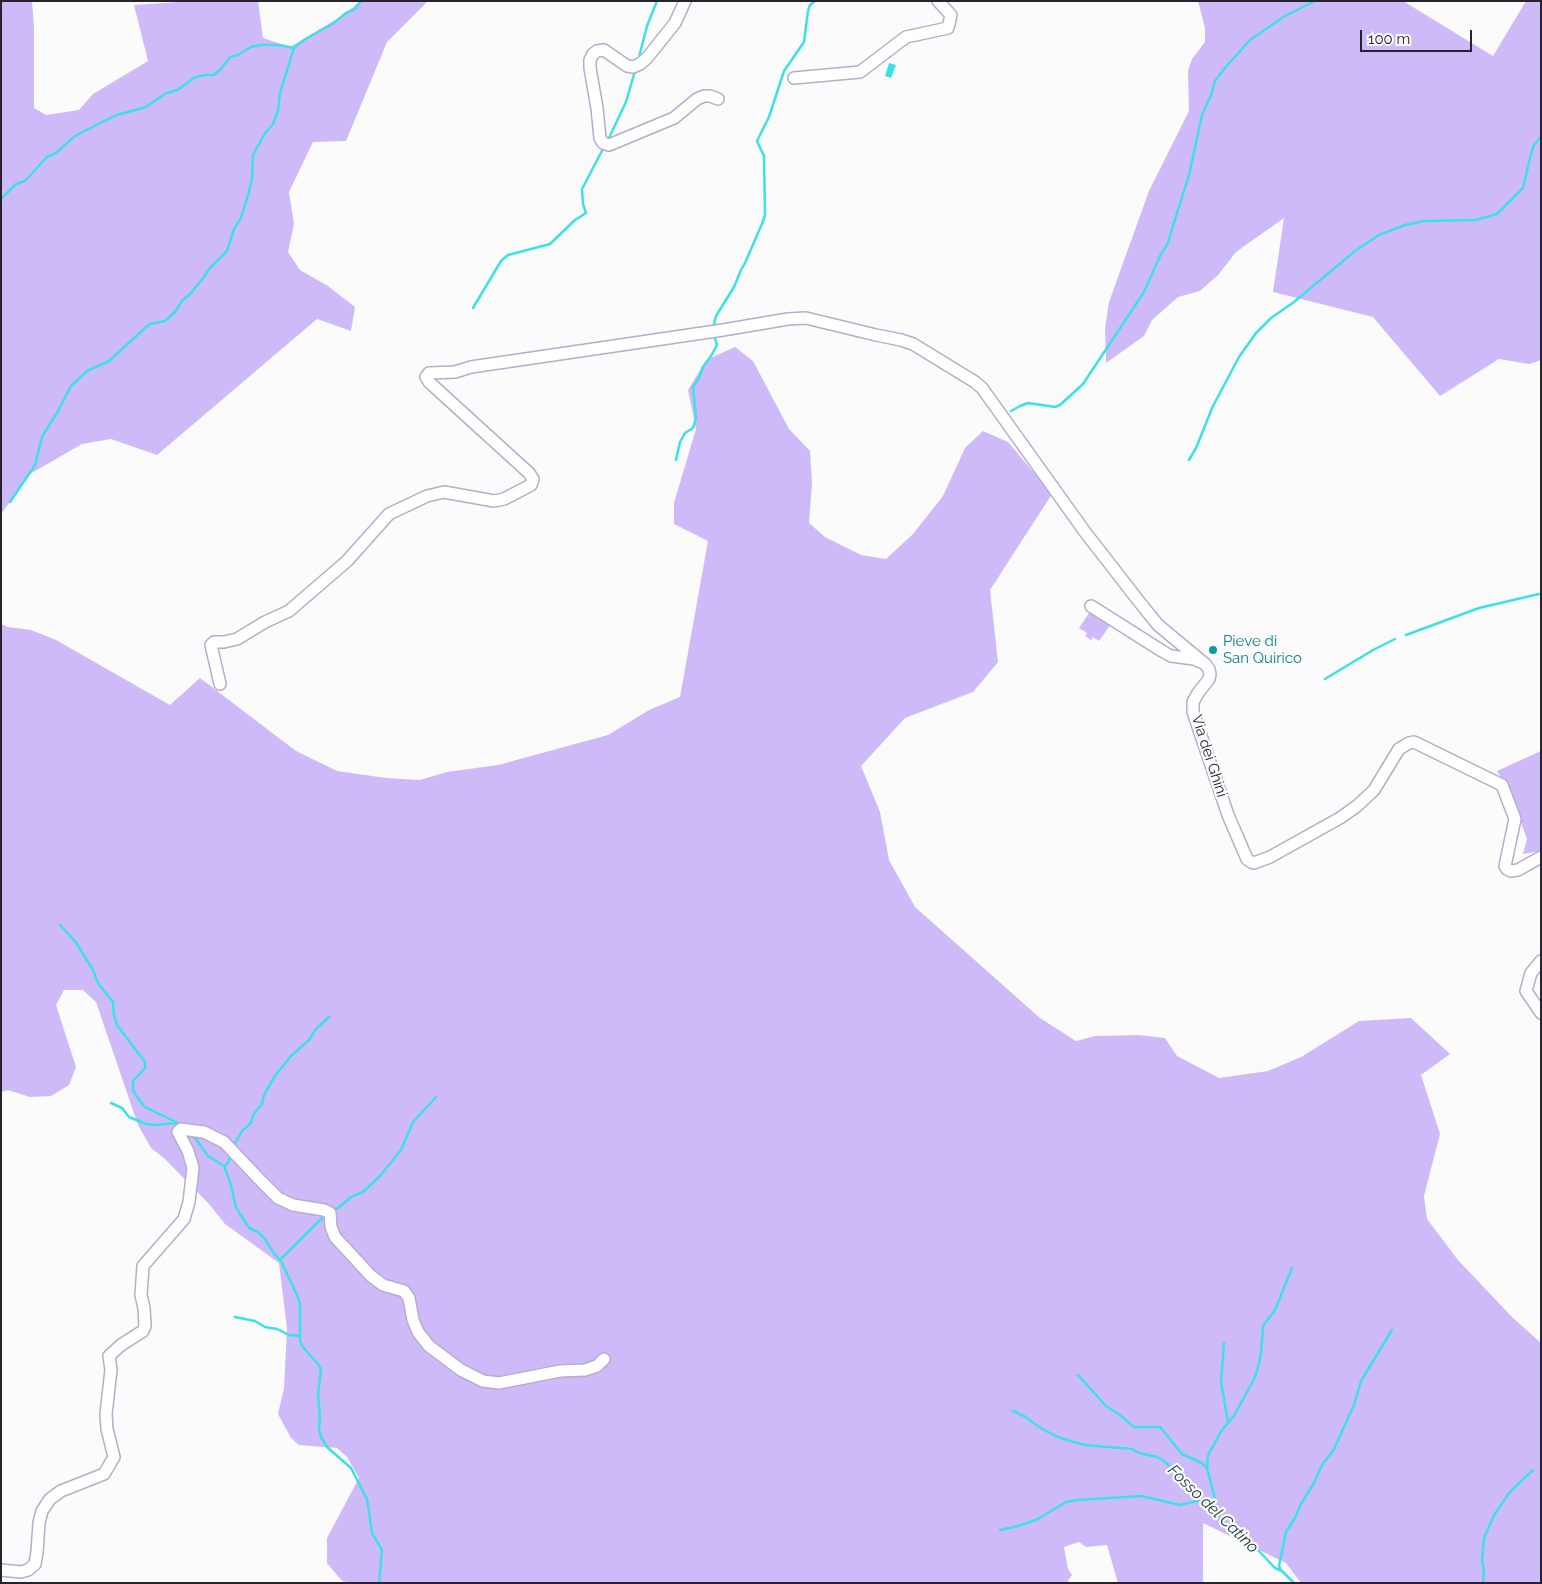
<!DOCTYPE html>
<style>
body{margin:0}
#map{position:relative;width:1542px;height:1584px;overflow:hidden;background:#fbfbfb;font-family:Raleway,sans-serif}
canvas{display:block}
.frame{position:absolute;inset:0;border:2px solid #26222e;pointer-events:none}
.scale{position:absolute;left:1360px;top:30px;width:112px;height:22px;box-sizing:border-box;border:2px solid #26222e;border-top:0;padding-left:6px;font-size:15px;line-height:18px;white-space:nowrap;color:#26222e;-webkit-text-stroke:4px #fbfbfb;paint-order:stroke}
</style>
<div id="map">
<canvas width="1542" height="1584"></canvas>
<div class="frame"></div>
<div class="scale">100 m</div>
</div>
<script>
const c = document.querySelector('canvas').getContext('2d');
c.lineJoin = 'round';
function fill(path, color) { c.fillStyle = color; c.fill(path, 'evenodd'); }
const poly = rows => new Path2D(rows.map(r => 'M' + r).join(''));
function stroke(path, color, width, dash) { c.strokeStyle = color; c.lineWidth = width; c.lineCap = dash ? 'butt' : 'round'; c.setLineDash(dash || []); c.stroke(path); }
function write(font, color, halo, rows, align = 'center') {
  c.font = font + ' Raleway,sans-serif'; c.lineWidth = 4.5; c.setLineDash([]); c.textBaseline = 'middle'; c.strokeStyle = halo; c.fillStyle = color; for (const [text, x, y, turn = 0] of rows) {
    c.save(); c.translate(x, y); c.rotate((+turn || 0) * Math.PI / 180); c.textAlign = isNaN(turn) ? turn : align; if (halo) c.strokeText(text, 0, 0); c.fillText(text, 0, 0); c.restore();
  }
}
fill(poly([
 [1,1,32,1,34,28,34,108,46,115,79,110,93,94,148,61,134,5,194,1,258,1,263,38,290,47,345,14,360,1,428,1,387,42,346,141,313,142,289,192,294,224,288,252,300,270,328,286,355,307,351,331,317,319,157,455,111,439,82,444,30,474,1,514],
 [1198,1,1403,1,1493,56,1526,1,1541,1,1541,360,1529,364,1499,359,1440,396,1373,317,1273,292,1284,218,1236,252,1218,275,1200,291,1178,297,1152,320,1144,336,1106,363,1105,329,1109,302,1149,191,1189,111,1188,71,1192,59,1205,42,1205,28],
 [735,347,753,361,789,429,810,451,812,483,809,523,825,537,861,555,886,559,913,534,943,496,965,448,983,431,1008,442,1052,494,990,590,998,662,973,692,905,718,861,766,880,812,889,860,915,907,1040,1018,1076,1041,1095,1036,1138,1035,1165,1038,1177,1056,1219,1078,1268,1071,1301,1057,1359,1021,1411,1018,1450,1054,1421,1075,1440,1134,1424,1196,1427,1219,1458,1260,1512,1317,1541,1343,1541,1583,1301,1583,1286,1563,1203,1523,1203,1583,1118,1583,1107,1545,1086,1547,1079,1542,1064,1547,1068,1569,1072,1575,1068,1580,1069,1583,353,1583,342,1581,327,1563,327,1538,359,1478,347,1457,337,1448,299,1445,291,1438,278,1414,284,1388,287,1329,279,1263,225,1224,209,1204,164,1158,151,1148,138,1125,96,1002,83,990,64,990,56,1005,76,1067,69,1085,51,1096,30,1097,8,1090,1,1092,1,624,8,627,31,630,56,640,170,705,200,678,296,751,337,771,386,778,420,780,447,772,498,765,608,735,649,710,680,697,708,541,674,524,674,503,696,429,688,390,706,360],
 [1091,610,1111,624,1099,641,1093,637,1091,640,1085,636,1087,633,1079,628],
 [1541,751,1541,851,1523,854,1527,839,1511,795,1497,771]
]), '#cfbaf9');
fill(poly([
 [889,63,896,65,891,78,885,76]
]), '#3de1e5');
stroke(poly([
 [638,61,647,26,657,1],
 [608,140,626,102,635,71],
 [1,199,16,184,25,181,47,157,56,153,75,136,102,122,117,115,146,107,165,94,179,89,194,78,204,75,214,75,221,69,230,57,238,55,251,47,260,45,279,45,294,48],
 [473,308,501,261,508,255,550,244,575,220,586,213,583,204,582,189,604,147],
 [713,328,716,316,734,287,741,270,745,263,762,224,765,215,764,156,757,141,769,117,784,71,804,42,808,11,810,5,815,1],
 [1011,411,1020,406,1028,403,1055,407,1060,405,1083,384,1144,292,1160,256,1167,245,1189,175,1202,115,1211,95,1215,81,1224,69,1250,40,1285,16,1315,1],
 [676,460,680,442,685,433,693,428,696,418,693,387,700,376,703,367,711,356,717,345,715,338],
 [1189,460,1196,448,1213,406,1239,357,1256,333,1271,318,1294,302,1355,251,1379,235,1405,225,1424,221,1476,220,1497,214,1523,188,1531,154,1534,145,1541,137],
 [10,502,35,465,42,437,58,411,71,386,87,371,109,361,146,327,150,324,165,321,175,312,182,301,191,293,204,277,209,269,227,251,234,229,241,218,249,192,252,178,253,155,265,133,273,124,278,110,280,93,294,48,304,40,334,23,346,13,355,9,361,1],
 [1406,635,1479,608,1539,594],
 [1325,679,1373,650,1395,639],
 [60,925,75,941,93,970,98,983,113,1002,114,1015,117,1025,145,1062,145,1068,133,1081,133,1090,137,1097,145,1107,182,1125],
 [111,1103,122,1108,129,1117,146,1124,154,1125,177,1123],
 [193,1135,208,1156,224,1166,230,1182,236,1207,240,1214,249,1228,258,1232,265,1239,273,1252,282,1263,297,1295,300,1304,300,1341,303,1347,318,1364,321,1369,318,1395,320,1417,319,1429,321,1437,327,1447,351,1468,367,1499,372,1533,382,1550,379,1583],
 [233,1147,242,1131,251,1123,253,1115,262,1104,264,1095,275,1076,291,1056,309,1040,316,1029,329,1017],
 [224,1166,228,1163,231,1154],
 [331,1210,338,1208,351,1197,363,1192,380,1176,401,1150,413,1122,436,1097],
 [280,1260,325,1215],
 [235,1317,255,1321,265,1327,277,1329,289,1335,300,1336],
 [1224,1343,1221,1382,1228,1422],
 [1078,1375,1106,1406,1120,1415,1134,1427,1160,1427,1182,1454,1202,1463,1207,1468],
 [1013,1411,1024,1416,1042,1429,1060,1438,1085,1445,1132,1449,1139,1453,1157,1457,1164,1461,1193,1489,1210,1509,1249,1546,1259,1551,1275,1568,1282,1571,1294,1583],
 [1215,1512,1216,1506,1215,1499,1207,1468,1208,1455,1222,1430,1234,1416,1254,1379,1257,1371,1261,1354,1263,1326,1275,1310,1292,1268],
 [1000,1530,1018,1526,1038,1519,1066,1502,1078,1500,1142,1496,1180,1505,1202,1500],
 [1281,1571,1279,1566,1286,1532,1295,1518,1301,1504,1314,1483,1322,1465,1333,1451,1354,1405,1361,1381,1392,1330],
 [1483,1583,1484,1571,1482,1560,1484,1538,1494,1515,1510,1492,1533,1470]
]), '#3de1e5', 2.5);
const minor = poly([
 [685,1,675,23,647,58,640,64,633,67,627,66,604,50,597,51,593,54,590,60,590,68,597,108,600,138,603,143,609,145,674,118,697,99,704,96,710,96,718,99],
 [794,78,860,72,906,37,948,28,951,15,938,1],
 [1091,606,1162,651,1171,656,1194,659,1205,664,1209,669,1210,674,1209,679,1198,693,1193,702,1193,712,1228,815,1247,859,1251,862,1254,863,1270,857,1340,818,1357,806,1374,790,1399,749,1409,743,1414,742,1502,785,1515,819,1505,866,1507,869,1511,871,1518,870,1541,857],
 [220,684,211,645,214,642,224,642,237,639,265,622,289,611,347,561,389,514,427,496,444,492,494,501,504,499,531,485,533,479,529,473,429,382,426,377,429,373,455,372,471,367,723,330,788,319,806,318,876,335,901,340,913,344,975,382,982,388,1085,532,1141,604,1158,625,1205,664],
 [1541,961,1531,973,1526,991,1541,1013],
 [1,1570,21,1572,28,1570,35,1564,37,1552,39,1523,42,1511,50,1499,61,1491,104,1474,114,1457,107,1429,106,1414,111,1370,109,1356,121,1345,143,1331,145,1326,144,1308,141,1295,143,1266,184,1219,189,1202,193,1168,188,1151,178,1132,181,1129,204,1132,224,1142,261,1181,278,1198,293,1205,324,1210,330,1213,331,1227,335,1237,371,1276,383,1285,404,1291,409,1298,413,1320,418,1332,429,1346,461,1370,483,1381,499,1383,560,1371,585,1370,597,1366,604,1359]
]);
stroke(minor, '#b6accc', 14);
stroke(minor, '#fff', 11);
for (const [x, y, r, color] of [
 [1213,650,5,"#0f9aa8"]
]) { const dot = new Path2D(); dot.arc(x, y, r, 0, 2 * Math.PI); c.fillStyle = color; c.fill(dot); stroke(dot, '#fbfbfb', 2); }
write('15px', '#0d838f', '#fbfbfb', [
 ["Pieve di",1223,641],
 ["San Quirico",1223,658]
], 'left');
write('15px', '#26222e', '#fbfbfb', [
 ["Via dei Ghini",1209,756,72]
]);
write('italic 16px', '#183232', '#fbfbfb', [
 ["Fosso del Catino",1213,1509,44]
]);
</script>
